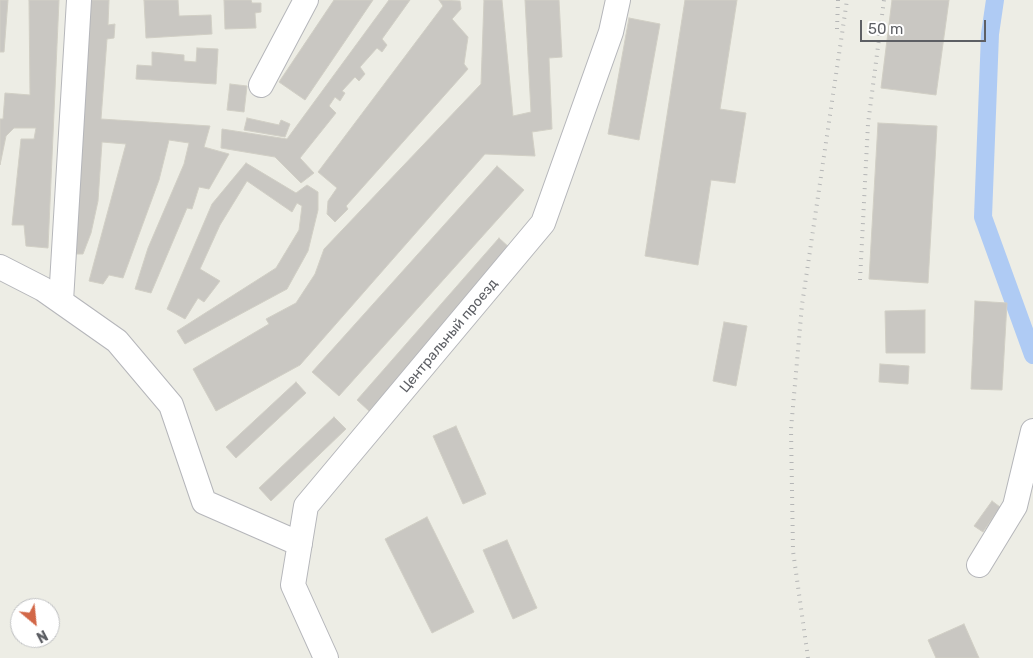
<!DOCTYPE html>
<meta charset="utf-8">
<style>
body{margin:0}
#map{position:relative;width:1033px;height:658px;overflow:hidden;background:#edede5;font-family:Rubik,sans-serif}
canvas{display:block}
.north{position:absolute;left:10px;top:598px;width:50px;height:50px;box-sizing:border-box;background:#fff;border:1px solid #bebfc1;border-radius:50%;rotate:152deg;font-size:14px;font-weight:700;line-height:20px;text-align:center;color:#5d5f64}
.north::after{content:'';display:block;margin:auto;width:18px;height:22px;background:#d26747;clip-path:polygon(50% 0,100% 100%,50% 72%,0 100%)}
.scale{position:absolute;left:860px;top:20px;width:126px;height:22px;box-sizing:border-box;border:2px solid #5d5f64;border-top:0;padding-left:6px;font-size:15px;line-height:18px;white-space:nowrap;color:#5d5f64;-webkit-text-stroke:4px #fff;paint-order:stroke}
</style>
<div id="map">
<canvas width="1033" height="658"></canvas>
<div class="north">N</div>
<div class="scale">50 m</div>
</div>
<script>
const c = document.querySelector('canvas').getContext('2d');
c.lineJoin = 'round';
const poly = rows => new Path2D(rows.map(r => 'M' + r).join(''));
function stroke(path, color, width, dash) { c.strokeStyle = color; c.lineWidth = width; c.lineCap = dash ? 'butt' : 'round'; c.setLineDash(dash || []); c.stroke(path); }
function fill(path, color) { c.fillStyle = color; c.fill(path, 'evenodd'); }
function write(font, color, halo, rows, align = 'center') {
  c.font = font + ' Rubik,sans-serif'; c.lineWidth = 4; c.setLineDash([]); c.textBaseline = 'middle'; c.strokeStyle = halo; c.fillStyle = color; for (const [text, x, y, turn = 0] of rows) {
    c.save(); c.translate(x, y); c.rotate((+turn || 0) * Math.PI / 180); c.textAlign = isNaN(turn) ? turn : align; if (halo) c.strokeText(text, 0, 0); c.fillText(text, 0, 0); c.restore();
  }
}
stroke(poly([
 [995,0,990,34,983,217,1033,355]
]), '#afcbf4', 18);
const building = poly([
 [0,0,8,0,4,52,0,52,0,0],
 [29,0,59,0,48,248,26,246,24,225,12,225,21,139,34,139,36,128,14,128,6,136,0,165,0,119,3,119,5,93,30,95,29,0],
 [87,0,109,0,108,25,115,24,114,38,107,39,101,119,210,126,204,147,229,154,209,189,199,187,192,209,187,208,151,293,135,289,148,248,184,164,189,143,169,140,159,180,123,278,109,275,103,284,89,281,126,144,102,142,98,201,91,233,83,254,68,254,87,0],
 [144,0,178,0,179,16,211,15,212,34,146,38,144,0],
 [224,0,251,0,252,3,261,3,261,12,255,13,256,28,225,29,224,0],
 [334,0,373,0,305,100,279,82,334,0],
 [389,0,410,0,382,39,387,45,382,52,377,48,360,67,365,74,359,81,355,77,342,91,345,93,340,101,335,97,329,106,336,113,300,158,314,173,301,183,275,157,221,148,222,129,287,139,389,0],
 [439,0,460,1,461,9,452,19,468,37,464,64,468,69,346,206,348,209,335,222,327,214,328,201,337,188,318,172,443,6,439,0],
 [484,0,502,0,513,116,531,112,525,0,559,0,562,57,549,58,552,129,532,132,535,156,485,154,300,365,216,411,193,369,269,324,266,319,296,303,315,274,324,249,481,84,484,0],
 [685,0,737,0,720,109,746,113,735,183,711,180,698,265,645,256,685,0],
 [892,0,949,0,936,95,881,88,892,0],
 [629,18,660,24,639,140,608,134,629,18],
 [197,48,218,49,216,84,136,79,137,65,152,66,152,52,184,55,184,61,196,62,197,48],
 [230,84,247,86,244,112,227,110,230,84],
 [247,118,279,125,281,120,290,124,285,137,244,130,247,118],
 [878,123,937,126,928,283,869,279,878,123],
 [246,163,296,193,307,185,318,192,318,210,308,251,287,289,185,344,177,331,276,268,299,230,302,206,297,203,292,212,247,181,220,225,200,269,220,281,204,302,198,298,185,319,167,309,212,204,246,163],
 [497,166,524,190,339,396,312,372,497,166],
 [499,238,511,249,369,411,357,400,499,238],
 [975,301,1007,303,1002,390,971,389,975,301],
 [925,310,925,353,886,353,885,311,925,310],
 [724,322,747,326,736,386,713,381,724,322],
 [880,364,909,366,908,384,879,382,880,364],
 [296,382,306,393,236,458,226,447,296,382],
 [334,417,346,429,271,501,259,488,334,417],
 [456,426,486,494,463,504,433,436,456,426],
 [992,501,1000,507,983,532,974,526,992,501],
 [427,517,474,612,432,633,385,539,427,517],
 [507,540,537,608,513,619,483,550,507,540],
 [964,624,979,658,936,658,928,640,964,624]
]);
fill(building, '#c9c7c2');
stroke(building, '#d1cfc5', 1);
const minor = poly([
 [261,85,306,0],
 [0,267,43,289,117,341,171,405,204,502,300,544],
 [61,301,79,0],
 [979,565,1015,506,1033,431],
 [326,658,293,585,306,506,543,223,611,32,618,0]
]);
stroke(minor, '#b5b6ba', 26);
stroke(minor, '#fff', 24);
stroke(poly([
 [837,29,838,0],
 [860,280,868,124,884,0],
 [808,658,793,551,791,429,802,305,847,0]
]), '#b5b6b6', 4, [1, 6]);
write('14px', '#5d5f64', '#fff', [
 ["Центральный проезд",449,336,-50]
]);
</script>
